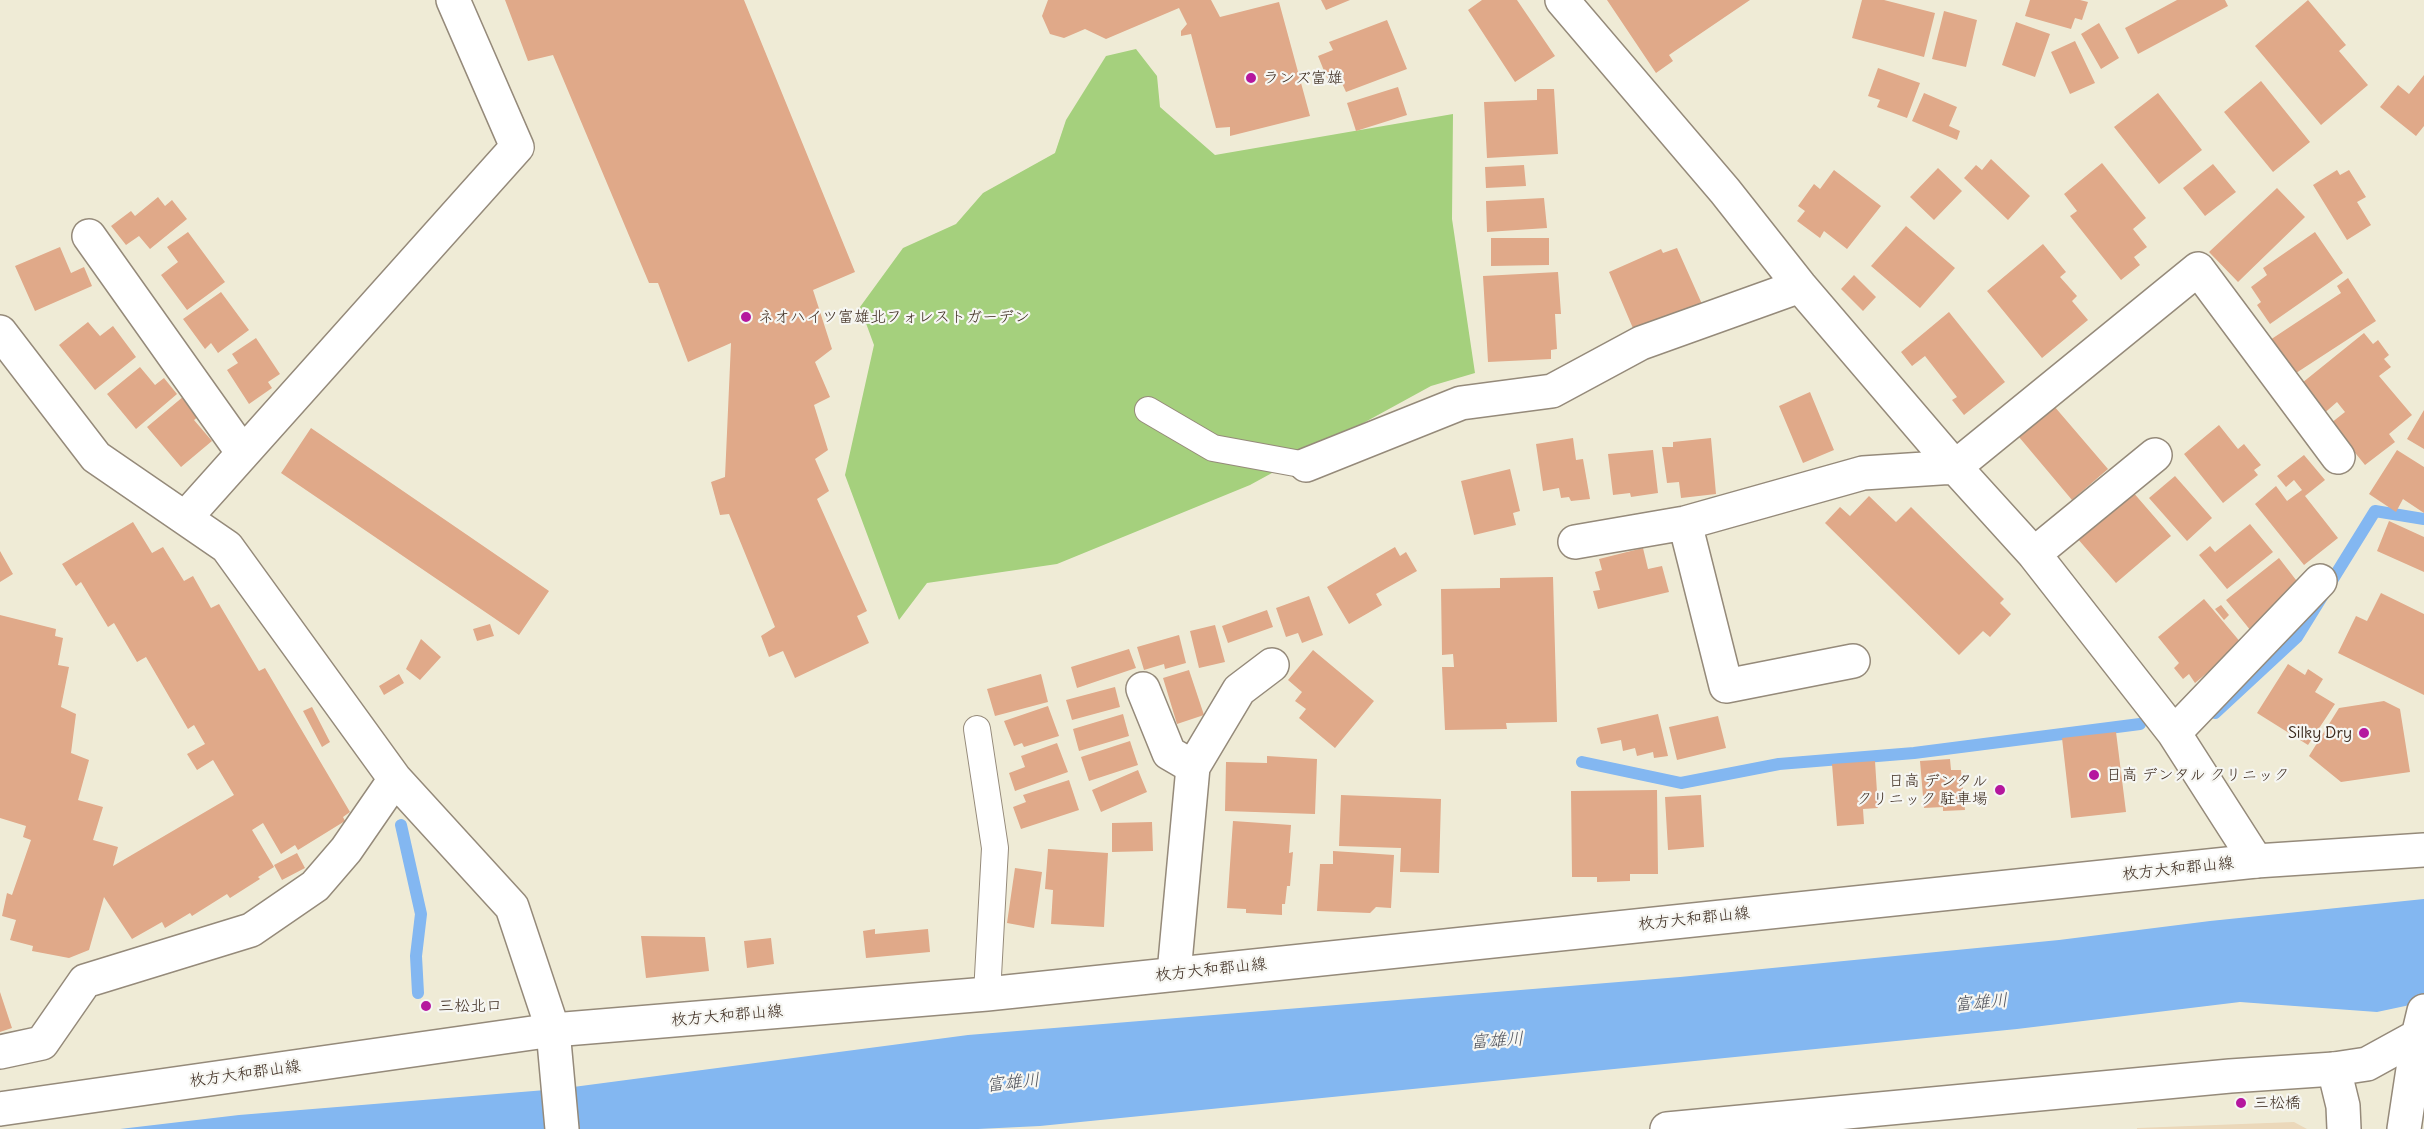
<!DOCTYPE html>
<meta charset="utf-8">
<style>
body{margin:0}
canvas{display:block;background:#efebd6}
</style>
<canvas width="2424" height="1129"></canvas>
<script>
const c = document.querySelector('canvas').getContext('2d');
c.lineJoin = 'round';
function fill(path, color) { c.fillStyle = color; c.fill(path, 'evenodd'); }
const poly = rows => new Path2D(rows.map(r => 'M' + r).join(''));
function stroke(path, color, width, dash) { c.strokeStyle = color; c.lineWidth = width; c.lineCap = dash ? 'butt' : 'round'; c.setLineDash(dash || []); c.stroke(path); }
function write(font, color, halo, rows, align = 'center') {
  c.font = font + ' Delius,"Klee One",sans-serif'; c.lineWidth = 4.5; c.setLineDash([]); c.textBaseline = 'middle'; c.strokeStyle = halo; c.fillStyle = color; for (const [text, x, y, turn = 0] of rows) {
    c.save(); c.translate(x, y); c.rotate((+turn || 0) * Math.PI / 180); c.textAlign = isNaN(turn) ? turn : align; if (halo) c.strokeText(text, 0, 0); c.fillText(text, 0, 0); c.restore();
  }
}
fill(poly([
 [2294,1122,2307,1129,2137,1129,2137,1128]
]), '#ebd8ba');
fill(poly([
 [1136,49,1157,76,1160,107,1215,155,1453,114,1452,219,1475,373,1431,386,1250,485,1057,564,927,583,899,620,845,475,874,345,860,307,903,248,956,224,983,193,1055,153,1066,120,1106,56]
]), '#a5d07d');
fill(poly([
 [2424,899,2424,1002,2377,1012,2240,1002,2017,1029,1040,1126,978,1129,120,1129,239,1115,558,1089,968,1035,1680,977,2059,940,2210,921]
]), '#83b7f1');
stroke(poly([
 [2215,713,2297,637,2375,511,2424,519],
 [1582,762,1681,783,1779,764,1914,753,2140,724],
 [401,825,421,914,416,956,418,993]
]), '#83b7f1', 12);
fill(poly([
 [505,0,744,0,855,272,813,290,832,349,815,362,830,397,814,405,828,450,815,459,829,491,817,499,867,611,857,616,869,643,795,678,783,651,769,657,761,636,775,627,729,514,720,515,711,482,725,477,731,343,688,362,658,283,649,283,553,55,528,61],
 [1048,0,1211,0,1220,17,1279,2,1310,116,1230,136,1230,127,1216,128,1191,34,1181,36,1181,31,1187,24,1179,8,1106,39,1085,29,1064,38,1050,34,1042,16],
 [1321,0,1350,0,1326,10],
 [1482,0,1517,0,1555,56,1515,82,1468,10],
 [1607,0,1750,0,1669,55,1673,61,1656,73],
 [1862,0,1884,0,1935,13,1924,57,1852,38],
 [2030,0,2080,0,2088,2,2082,20,2075,18,2071,29,2025,16],
 [2177,0,2225,0,2228,6,2138,54,2125,28],
 [2308,0,2346,45,2339,51,2368,85,2321,125,2255,46],
 [1944,11,1977,20,1966,67,1932,59],
 [1387,20,1407,69,1346,92,1340,79,1329,83,1318,56,1333,50,1329,42],
 [2016,22,2050,34,2035,77,2002,65],
 [2099,23,2119,58,2101,69,2081,34],
 [2075,41,2095,83,2070,94,2051,52],
 [1878,68,1920,83,1907,118,1877,107,1880,100,1868,96],
 [2424,75,2424,126,2416,136,2380,107,2398,85,2409,94],
 [2261,81,2310,142,2273,172,2224,112],
 [1398,87,1407,115,1356,131,1347,103],
 [1537,89,1554,89,1558,154,1487,158,1484,102,1537,100],
 [1924,93,1957,107,1949,126,1960,131,1957,140,1912,121],
 [2158,93,2202,150,2159,184,2114,127],
 [1991,159,2030,196,2008,220,1964,178,1976,165,1982,170],
 [2102,163,2146,218,2133,229,2147,247,2134,257,2140,265,2121,280,2070,216,2077,211,2064,194],
 [2213,164,2236,192,2205,216,2183,188],
 [1524,165,1526,186,1486,188,1485,167],
 [1938,168,1962,191,1934,220,1910,197],
 [1834,170,1881,206,1847,249,1824,231,1820,238,1797,221,1805,211,1798,206,1814,184,1820,189],
 [2337,170,2340,175,2349,170,2366,197,2357,202,2371,225,2347,240,2313,185],
 [2277,188,2305,217,2238,282,2209,252],
 [158,197,165,206,172,200,187,219,150,249,139,236,126,245,111,226,131,211,135,216],
 [1544,198,1547,228,1487,232,1486,201],
 [1906,226,1955,268,1920,308,1871,266],
 [188,232,225,282,187,310,161,275,178,262,167,247],
 [2315,232,2343,273,2270,324,2257,305,2261,302,2251,287,2267,275,2263,268],
 [1491,238,1549,238,1549,265,1491,266],
 [2043,244,2066,272,2060,277,2077,296,2072,301,2088,320,2042,358,1987,291],
 [60,247,71,273,84,267,92,286,35,311,15,266],
 [1677,248,1702,304,1635,333,1609,272,1661,249,1663,253],
 [1558,272,1561,314,1555,314,1557,349,1551,350,1551,359,1488,362,1483,276],
 [1854,275,1876,297,1863,311,1841,289],
 [2348,278,2376,321,2293,375,2270,340,2341,293,2337,286],
 [221,292,249,330,218,353,211,343,205,349,183,319],
 [1949,312,2005,382,1964,415,1952,400,1957,397,1925,356,1912,366,1901,352],
 [88,322,100,336,113,326,136,357,95,390,59,345],
 [2364,333,2373,344,2378,340,2389,355,2384,359,2391,367,2379,376,2412,415,2389,434,2395,442,2365,465,2331,423,2345,412,2337,402,2321,416,2297,387],
 [256,338,280,374,268,382,272,388,249,404,227,370,238,363,232,354],
 [140,367,155,385,164,378,177,394,136,429,107,394],
 [1810,392,1834,450,1803,463,1779,406],
 [184,396,200,415,194,420,212,441,181,467,147,427],
 [2054,406,2108,469,2072,500,2019,437],
 [2424,410,2424,449,2407,439],
 [2219,425,2238,449,2244,444,2261,465,2254,470,2258,475,2223,503,2184,454],
 [311,428,549,591,519,635,281,473],
 [1573,438,1576,460,1583,459,1590,499,1571,501,1569,497,1561,498,1559,488,1543,491,1536,444],
 [1711,438,1716,494,1681,498,1679,482,1667,483,1662,447,1673,447,1673,442],
 [1653,450,1658,493,1631,497,1630,493,1613,495,1608,454],
 [2397,450,2424,467,2424,513,2403,499,2396,512,2369,494],
 [2304,455,2325,480,2305,496,2338,538,2304,565,2255,504,2276,486,2287,501,2302,490,2294,480,2286,487,2277,476],
 [1510,469,1520,511,1513,513,1516,525,1474,535,1461,481],
 [2175,476,2212,518,2187,541,2149,498],
 [2132,491,2171,536,2116,583,2077,538],
 [1869,496,1896,522,1911,507,2004,599,2000,603,2011,614,1990,637,1983,631,1959,655,1825,523,1840,507,1850,516],
 [2389,521,2424,537,2424,572,2377,551],
 [133,522,152,553,163,547,184,581,193,576,211,608,219,604,259,671,265,668,350,812,343,817,345,821,298,850,295,845,281,854,263,823,252,830,274,867,258,877,260,879,230,898,227,894,192,916,190,913,165,928,162,922,132,939,104,897,89,950,69,958,32,951,33,946,10,940,16,920,2,916,7,893,12,895,31,840,23,837,26,826,0,818,0,615,56,629,55,636,63,638,58,665,69,667,61,707,76,714,71,753,89,760,78,800,103,807,93,840,118,847,113,866,234,795,213,760,197,770,187,754,205,744,194,725,188,729,146,657,137,662,114,623,108,627,81,582,76,586,62,564],
 [2250,524,2273,552,2227,589,2199,555,2210,546,2215,552],
 [1395,547,1400,556,1406,552,1417,571,1376,594,1382,605,1349,624,1327,587],
 [1643,548,1648,569,1662,566,1669,592,1598,609,1593,591,1600,590,1595,572,1602,570,1599,559],
 [0,551,13,574,0,582],
 [2279,558,2303,589,2251,631,2226,600],
 [1553,577,1557,722,1506,723,1507,729,1445,730,1442,667,1454,667,1453,654,1442,655,1441,589,1500,588,1500,578],
 [2381,593,2424,614,2424,695,2338,653,2356,616,2367,621],
 [1309,596,1323,635,1302,643,1298,633,1286,637,1276,608],
 [2204,599,2242,644,2195,683,2189,674,2183,679,2174,668,2179,663,2158,637],
 [2221,605,2229,615,2224,620,2215,609],
 [1267,610,1273,627,1228,643,1222,626],
 [490,624,494,636,477,641,473,629],
 [1215,625,1225,662,1199,668,1190,631],
 [1179,635,1186,663,1165,669,1164,664,1144,670,1137,647],
 [421,639,441,657,420,680,406,669],
 [1129,649,1136,668,1077,688,1071,667],
 [1313,650,1374,701,1335,748,1299,718,1306,709,1295,701,1302,692,1288,680],
 [2288,664,2305,675,2308,669,2323,679,2315,692,2335,704,2308,745,2257,713],
 [1189,670,1204,715,1177,724,1163,678],
 [399,674,404,683,384,695,379,686],
 [1041,674,1048,702,995,716,987,689],
 [1115,687,1120,707,1072,720,1066,700],
 [2384,701,2400,709,2410,772,2341,782,2309,756,2339,708],
 [1048,706,1059,736,1024,747,1022,743,1014,746,1004,721],
 [312,707,330,742,322,747,303,711],
 [1123,714,1129,736,1079,751,1073,729],
 [1658,714,1668,756,1654,758,1653,752,1637,756,1635,748,1623,751,1621,740,1601,744,1597,728],
 [1718,716,1726,748,1677,760,1669,727],
 [2116,732,2126,812,2071,818,2062,738],
 [1130,741,1138,765,1089,781,1081,757],
 [1057,743,1068,772,1015,791,1009,773,1025,767,1021,756],
 [1267,756,1317,759,1315,814,1225,811,1226,762,1267,763],
 [1950,759,1951,770,1961,770,1965,810,1943,811,1943,807,1924,808,1920,761],
 [1875,761,1878,808,1863,809,1864,824,1837,826,1832,764],
 [1138,770,1147,792,1101,812,1092,790],
 [1069,780,1079,810,1021,829,1013,807,1026,802,1023,795],
 [1657,790,1658,874,1630,874,1630,881,1597,882,1597,877,1572,877,1571,791],
 [1341,795,1441,799,1439,873,1400,872,1401,848,1339,846],
 [1701,795,1704,847,1668,850,1665,797],
 [1233,821,1291,825,1289,853,1293,852,1290,886,1287,886,1285,904,1282,904,1282,915,1246,913,1246,909,1227,908],
 [1152,822,1153,851,1112,852,1112,823],
 [1048,849,1108,853,1104,927,1051,924,1053,890,1045,889],
 [1333,851,1394,855,1391,908,1376,907,1370,913,1317,911,1320,864,1333,864],
 [297,853,305,868,282,880,274,865],
 [1015,868,1042,872,1034,928,1007,923],
 [875,929,875,934,928,929,930,952,866,958,863,931],
 [641,936,705,937,709,971,646,978],
 [771,938,774,964,747,968,744,941],
 [0,992,12,1028,0,1032]
]), '#e0a989');
const lane = poly([
 [1148,410,1213,448,1306,465],
 [977,729,995,848,987,994]
]);
const street = poly([
 [1562,0,1725,191,1800,286,1955,467,2034,554,2174,733,2256,861],
 [89,236,243,453],
 [0,332,96,457,227,547,395,779,512,907,553,1030,562,1129],
 [1306,465,1461,403,1552,391,1641,343,1800,286],
 [186,517,517,147,453,0],
 [1685,523,1726,686,1853,661],
 [1575,542,1685,523,1863,473,1955,467,2198,269,2338,457],
 [2034,554,2155,455],
 [1143,689,1169,753,1193,767],
 [2174,733,2320,581],
 [1174,973,1193,767,1239,690,1272,665],
 [0,1052,42,1043,85,981,251,930,315,886,346,850,395,779],
 [2334,1069,2343,1106,2344,1129],
 [2404,1129,2418,1036]
]);
const primary = poly([
 [0,1109,553,1030,987,994,2256,861,2424,850],
 [1667,1129,2230,1076,2334,1069,2367,1064,2418,1036,2424,1011]
]);
stroke(lane, '#958a7a', 28);
stroke(street, '#958a7a', 36);
stroke(primary, '#958a7a', 36);
stroke(lane, '#fff', 26);
stroke(street, '#fff', 33);
stroke(primary, '#fff', 33);
for (const [x, y, r, color] of [
 [1251,78,6,"#b5179e"],
 [746,317,6,"#b5179e"],
 [2364,733,6,"#b5179e"],
 [2094,775,6,"#b5179e"],
 [2000,790,6,"#b5179e"],
 [426,1006,6,"#b5179e"],
 [2241,1103,6,"#b5179e"]
]) { const dot = new Path2D(); dot.arc(x, y, r, 0, 2 * Math.PI); c.fillStyle = color; c.fill(dot); stroke(dot, '#f6f6f2', 2); }
write('16px', '#3b2a1e', '#f6f6f2', [
 ["ランズ富雄",1263,78],
 ["ネオハイツ富雄北フォレストガーデン",758,317],
 ["Silky Dry",2352,733,"right"],
 ["日高 デンタル クリニック",2106,775],
 ["日高 デンタル",1988,781,"right"],
 ["クリニック 駐車場",1988,799,"right"],
 ["三松北口",438,1006],
 ["三松橋",2253,1103]
], 'left');
write('16px', '#3b2a1e', '#f6f6f2', [
 ["枚方大和郡山線",2178,869,-6],
 ["枚方大和郡山線",1694,919,-6],
 ["枚方大和郡山線",1211,970,-6],
 ["枚方大和郡山線",727,1016,-5],
 ["枚方大和郡山線",245,1074,-8]
]);
write('italic 18px', '#51545d', '#f6f6f2', [
 ["富雄川",1981,1003,-5],
 ["富雄川",1497,1041,-4],
 ["富雄川",1013,1083,-6]
]);
</script>
